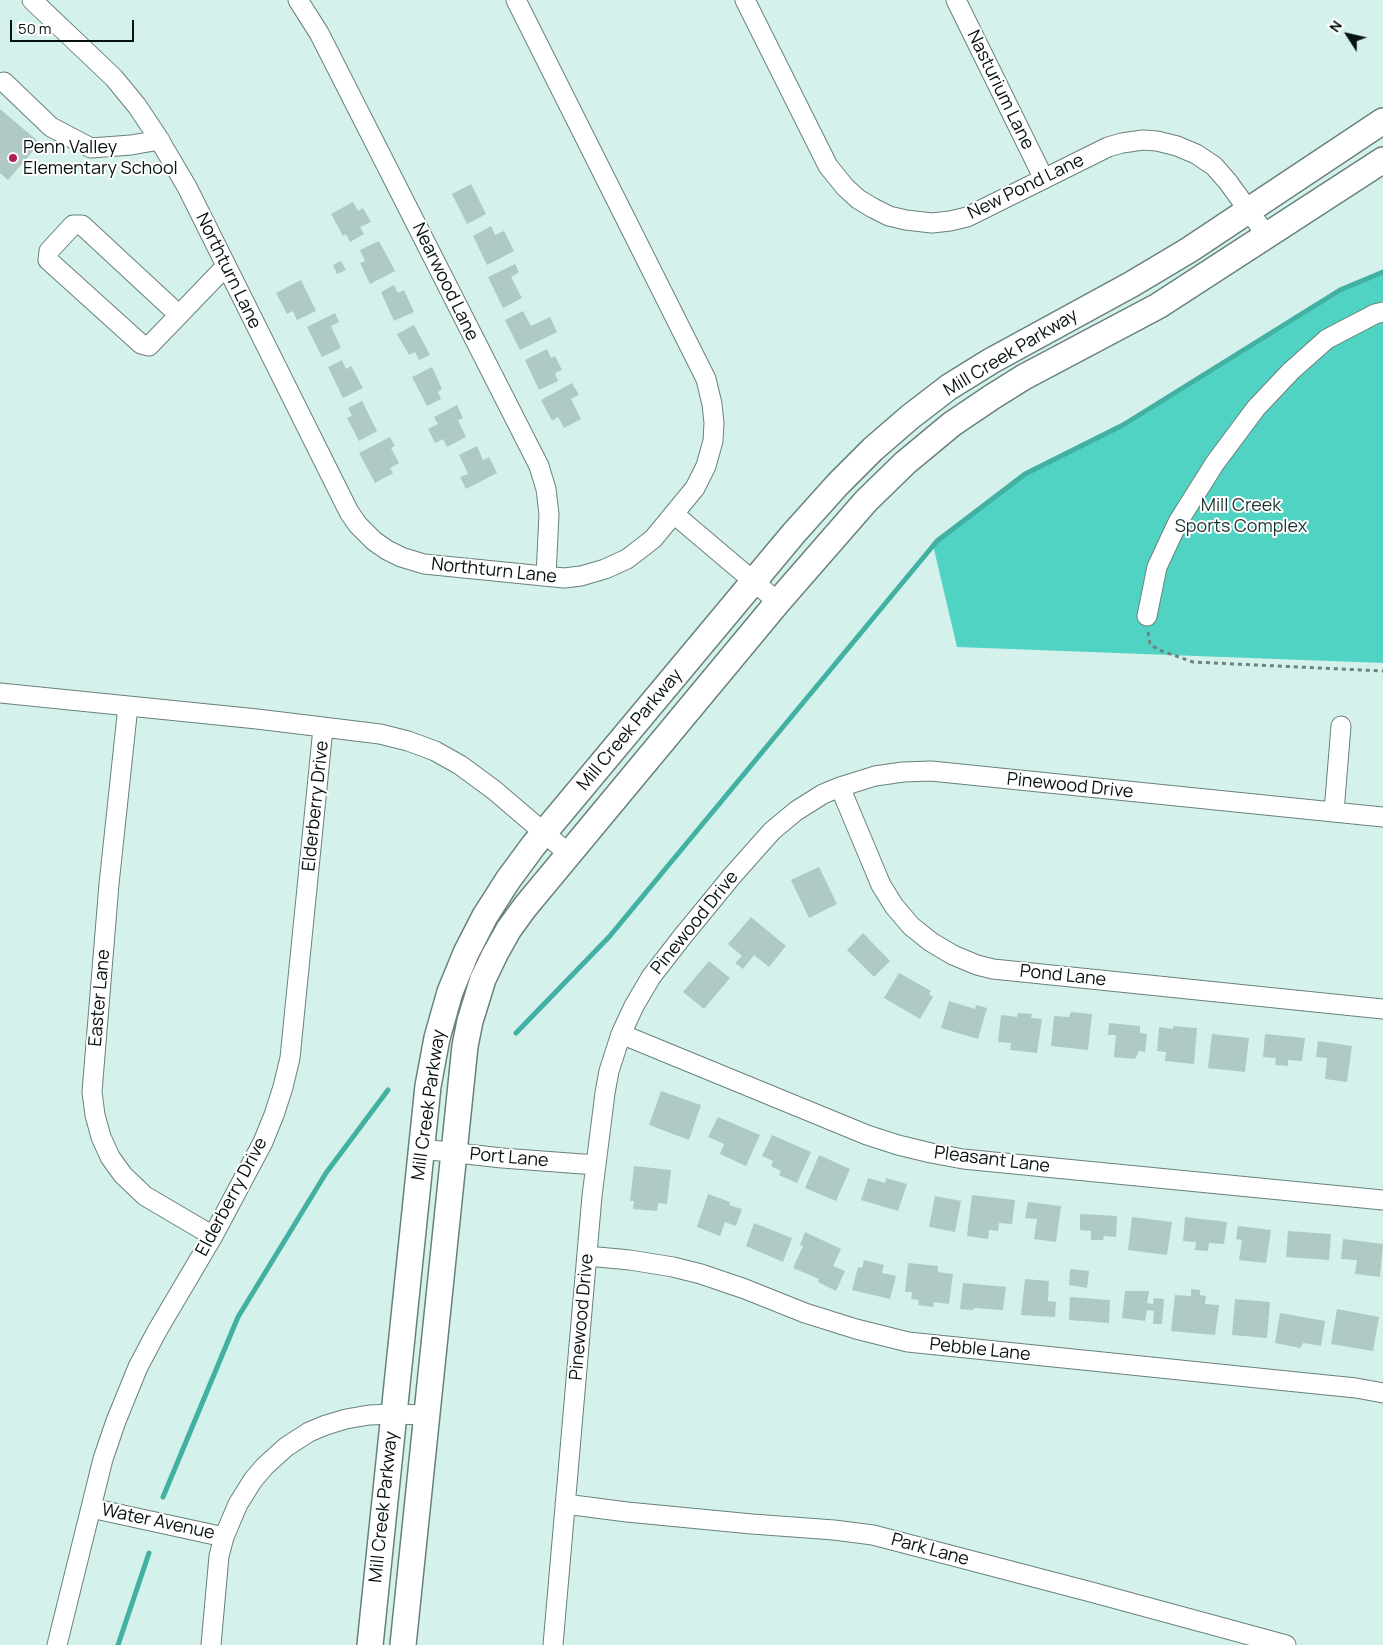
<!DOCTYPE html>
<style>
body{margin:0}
#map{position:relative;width:1383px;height:1645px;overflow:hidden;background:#d5f1ec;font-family:Manrope,sans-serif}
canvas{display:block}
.north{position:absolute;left:1323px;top:10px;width:50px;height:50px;-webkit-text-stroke:4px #fff;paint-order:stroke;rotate:305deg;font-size:14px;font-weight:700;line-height:20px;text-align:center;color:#081210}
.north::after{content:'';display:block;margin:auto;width:18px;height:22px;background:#081210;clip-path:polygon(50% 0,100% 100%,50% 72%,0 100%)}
.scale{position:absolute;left:10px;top:20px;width:124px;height:22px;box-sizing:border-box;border:2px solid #081210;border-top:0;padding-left:6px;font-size:15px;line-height:18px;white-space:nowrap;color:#081210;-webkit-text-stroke:4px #fff;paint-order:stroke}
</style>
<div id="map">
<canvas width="1383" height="1645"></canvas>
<div class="north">N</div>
<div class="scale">50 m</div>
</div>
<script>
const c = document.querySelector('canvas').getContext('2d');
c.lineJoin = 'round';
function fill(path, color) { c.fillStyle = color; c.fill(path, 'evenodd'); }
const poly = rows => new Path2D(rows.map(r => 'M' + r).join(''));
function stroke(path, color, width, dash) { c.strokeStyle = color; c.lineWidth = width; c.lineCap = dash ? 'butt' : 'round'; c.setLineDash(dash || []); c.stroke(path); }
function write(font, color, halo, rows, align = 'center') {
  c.font = font + ' Manrope,sans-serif'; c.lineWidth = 4; c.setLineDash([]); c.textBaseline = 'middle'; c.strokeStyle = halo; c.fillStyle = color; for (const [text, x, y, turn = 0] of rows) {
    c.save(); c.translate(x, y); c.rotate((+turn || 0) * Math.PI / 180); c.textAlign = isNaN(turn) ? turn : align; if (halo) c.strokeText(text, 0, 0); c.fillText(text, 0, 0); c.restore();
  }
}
fill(poly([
 [1383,273,1383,663,957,647,933,545,1025,474,1115,429,1340,290]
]), '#51d3c3');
stroke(poly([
 [516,1033,609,937,937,541,1025,474,1123,425,1340,290,1383,272],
 [163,1497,238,1317,326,1173,388,1090],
 [118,1645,149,1553]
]), '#42b1a3', 5);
fill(poly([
 [0,109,40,143,8,180,0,173],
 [471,184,486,214,467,224,452,194],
 [353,202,358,211,363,208,371,222,360,227,364,234,350,242,346,234,343,236,331,214],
 [491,226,495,235,504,231,514,251,487,265,473,236],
 [379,241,395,271,370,284,360,263,365,261,360,250],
 [341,261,346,270,337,274,333,265],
 [515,264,519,272,511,277,522,298,503,308,488,277],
 [301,280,316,311,297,320,293,311,287,314,276,293],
 [394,285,398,293,404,290,414,312,394,321,381,292],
 [523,311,531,326,550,317,557,332,520,350,505,320],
 [335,313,339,322,331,326,341,348,322,357,307,327],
 [414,325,430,355,419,360,415,352,409,355,397,334],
 [547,349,551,358,555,356,562,370,555,373,558,381,539,390,525,360],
 [342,360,346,369,351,366,363,388,343,398,328,367],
 [432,367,442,389,438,392,441,399,427,406,412,377],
 [572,383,579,395,571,399,581,419,564,428,558,417,552,421,541,400],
 [362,401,377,431,359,441,347,418,352,416,348,408],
 [457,405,463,418,458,420,466,437,447,447,443,439,435,443,428,429,438,424,434,417],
 [390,437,395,446,391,448,399,463,390,468,393,473,375,483,359,453],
 [477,446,483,460,489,457,497,473,466,489,460,477,468,474,459,455],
 [819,867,837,904,809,918,791,880],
 [751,917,786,946,769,967,754,955,743,969,735,963,742,956,728,944],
 [863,933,890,961,874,977,847,950],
 [709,961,730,978,704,1009,683,992],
 [899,973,931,991,929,994,933,997,920,1019,884,998],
 [949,1001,975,1009,976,1005,987,1008,978,1039,941,1028],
 [1071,1012,1092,1014,1088,1050,1051,1046,1054,1016,1069,1017],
 [1018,1013,1032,1014,1031,1018,1042,1019,1037,1053,1010,1050,1011,1043,998,1042,1001,1015,1017,1017],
 [1109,1023,1140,1026,1140,1033,1147,1034,1145,1052,1139,1051,1135,1059,1114,1057,1116,1035,1108,1035],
 [1173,1026,1197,1028,1194,1064,1165,1061,1166,1052,1157,1051,1159,1027,1173,1029],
 [1212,1034,1249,1038,1245,1072,1208,1068],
 [1265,1034,1305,1038,1302,1061,1288,1060,1288,1066,1275,1065,1276,1058,1263,1057],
 [1318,1041,1352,1046,1347,1082,1325,1079,1327,1058,1316,1057],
 [661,1091,701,1105,689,1140,649,1125],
 [718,1117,760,1135,746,1166,720,1154,724,1144,708,1137],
 [772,1135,811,1152,797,1183,779,1175,781,1171,771,1166,773,1161,762,1156],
 [819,1155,850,1169,836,1201,805,1188],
 [634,1166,671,1170,667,1204,658,1203,657,1211,633,1209,634,1201,630,1201],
 [868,1178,885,1183,886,1178,907,1184,898,1211,861,1200],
 [708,1194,730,1202,729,1205,742,1209,736,1226,725,1222,720,1236,697,1227],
 [972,1195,1015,1200,1012,1224,999,1223,998,1231,989,1230,988,1239,967,1236],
 [935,1196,961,1201,955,1232,929,1227],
 [1028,1202,1061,1206,1056,1242,1034,1239,1037,1219,1025,1218],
 [1080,1214,1117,1216,1116,1237,1104,1236,1103,1240,1091,1240,1091,1231,1080,1230],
 [1132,1217,1172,1222,1167,1255,1128,1250],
 [1185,1217,1227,1222,1224,1244,1209,1243,1208,1251,1195,1250,1196,1242,1183,1241],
 [754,1223,792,1238,783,1262,746,1246],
 [1238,1226,1271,1230,1266,1263,1239,1260,1242,1240,1236,1239],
 [1288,1231,1331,1234,1329,1260,1286,1257],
 [805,1232,841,1249,833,1266,845,1271,836,1291,818,1282,819,1279,793,1268,803,1246,800,1245],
 [1343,1239,1383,1244,1380,1277,1355,1274,1357,1260,1341,1259],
 [864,1260,884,1265,882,1273,896,1276,890,1299,852,1290,858,1267,862,1268],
 [908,1263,938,1266,938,1272,953,1274,949,1304,934,1302,933,1307,918,1305,919,1300,911,1299,912,1292,905,1292],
 [1070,1269,1089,1271,1087,1288,1069,1285],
 [1025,1279,1049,1281,1048,1301,1056,1302,1055,1317,1021,1315],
 [963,1283,1006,1287,1003,1310,974,1308,973,1310,960,1309],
 [1191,1289,1200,1290,1200,1295,1206,1296,1205,1304,1219,1305,1215,1335,1171,1331,1175,1295,1191,1296],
 [1125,1291,1149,1291,1147,1303,1153,1304,1154,1298,1164,1299,1162,1324,1153,1324,1154,1311,1147,1310,1145,1321,1122,1318],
 [1070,1297,1110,1300,1109,1323,1069,1320],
 [1235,1299,1270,1302,1267,1338,1232,1335],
 [1337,1309,1379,1317,1373,1351,1331,1344],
 [1280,1313,1325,1321,1321,1346,1303,1343,1300,1348,1275,1343]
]), '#afcac5');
const minor = poly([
 [32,0,114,78,137,106,157,136,187,187,349,512,358,525,374,541,387,550,401,557,424,564,564,578,581,576,605,569,627,559,653,539,695,488,706,466,713,441,714,423,712,404,706,379,516,0],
 [298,0,319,33,539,466,546,489,549,514,546,576],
 [745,0,828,166,845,187,858,199,873,208,889,216,906,220,932,223,950,221,967,217,1108,147,1122,143,1143,140,1157,141,1177,146,1196,154,1214,166,1228,182,1267,236],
 [956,0,1044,179],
 [4,82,51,127,91,148,131,145,160,140],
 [179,315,82,225,73,225,49,251,48,260,141,344,149,346,179,315,226,266],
 [674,514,778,602],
 [1147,616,1157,567,1178,522,1215,463,1256,408,1291,371,1327,339,1375,314,1383,312],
 [0,693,257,719,380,734,408,741,435,751,460,765,494,790,569,854],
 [128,706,109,884,92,1092,95,1115,101,1137,110,1157,123,1175,145,1196,213,1236],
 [840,787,881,885,894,906,911,926,931,942,953,955,977,965,993,969,1383,1009],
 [1334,812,1341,726],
 [621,1034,867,1135,898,1145,931,1153,963,1159,1383,1200],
 [422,1149,502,1158,596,1165],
 [587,1256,630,1260,673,1267,701,1274,745,1289,805,1313,856,1329,908,1342,1248,1377,1356,1388,1383,1393],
 [565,1504,627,1512,752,1524,834,1530,873,1535,1091,1592,1286,1645],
 [91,1508,224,1537],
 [57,1645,103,1459,116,1421,138,1367,157,1331,213,1236,263,1142,274,1115,283,1087,290,1058,323,728],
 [211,1645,219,1556,224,1537,238,1504,253,1480,265,1466,286,1447,309,1432,326,1425,346,1419,369,1415,394,1414,427,1415],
 [553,1645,592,1196,605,1093,609,1071,621,1034,634,1006,651,977,682,937,732,876,772,831,796,811,823,794,840,787,875,776,903,772,931,771,1383,817]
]);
const major = poly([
 [370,1645,428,1086,437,1038,450,992,466,953,485,916,508,880,533,846,794,533,838,484,873,449,910,417,949,387,991,361,1132,284,1189,250,1383,121],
 [403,1645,465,1046,470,1021,483,979,495,954,509,929,525,907,778,602,866,501,905,463,952,424,992,397,1024,377,1158,306,1383,160]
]);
stroke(minor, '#68817d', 21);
stroke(major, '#68817d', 28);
stroke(poly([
 [1148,632,1150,644,1159,650,1193,662,1383,671]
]), '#6e817e', 3, [4, 4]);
stroke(minor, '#fff', 19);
stroke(major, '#fff', 25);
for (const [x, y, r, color] of [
 [13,158,5,"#ad1e56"]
]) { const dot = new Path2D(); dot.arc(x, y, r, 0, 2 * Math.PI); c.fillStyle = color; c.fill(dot); stroke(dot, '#fff', 2); }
write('18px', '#081210', '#fff', [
 ["Nasturium Lane",1000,90,64],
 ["New Pond Lane",1026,187,-26],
 ["Northturn Lane",228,271,64],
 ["Nearwood Lane",445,282,64],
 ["Mill Creek Parkway",1011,353,-31],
 ["Northturn Lane",494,571,6],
 ["Mill Creek Parkway",630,730,-50],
 ["Pinewood Drive",1070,786,6],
 ["Elderberry Drive",316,806,-84],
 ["Pinewood Drive",695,923,-51],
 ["Pond Lane",1063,976,6],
 ["Easter Lane",100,998,-85],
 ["Mill Creek Parkway",429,1105,-82],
 ["Port Lane",509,1158,5],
 ["Pleasant Lane",992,1160,7],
 ["Elderberry Drive",232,1197,-62],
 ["Pinewood Drive",582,1317,-85],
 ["Pebble Lane",980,1350,6],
 ["Mill Creek Parkway",384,1507,-84],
 ["Water Avenue",158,1522,12],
 ["Park Lane",930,1550,15]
]);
write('18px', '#081210', '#fff', [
 ["Penn Valley",23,148],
 ["Elementary School",23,169]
], 'left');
write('18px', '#1b3430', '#fff', [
 ["Mill Creek",1241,506],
 ["Sports Complex",1241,527]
]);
</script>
